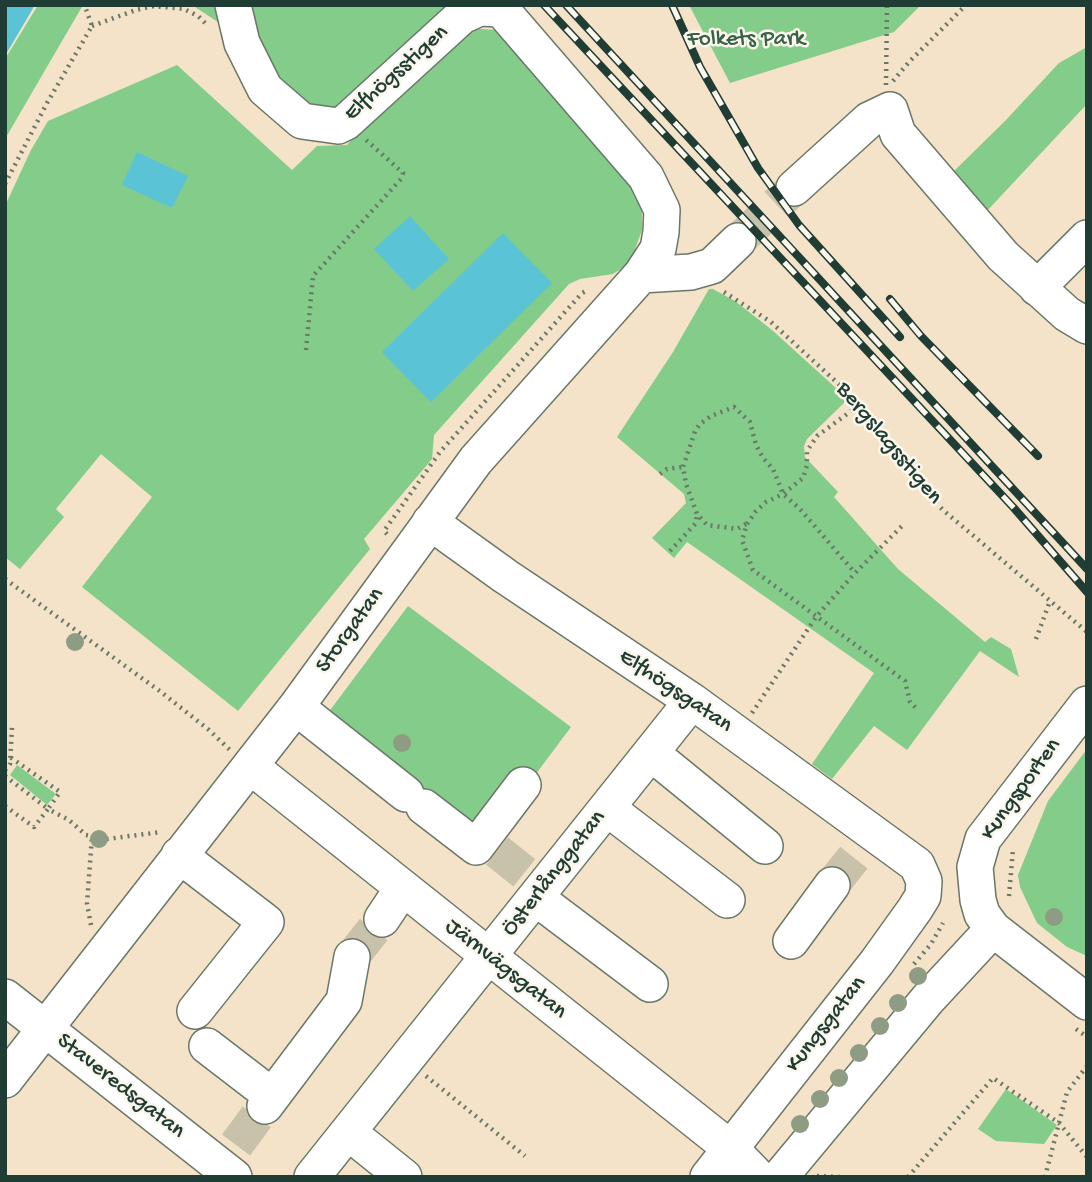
<!DOCTYPE html>
<meta charset="utf-8">
<style>
body{margin:0}
#map{position:relative;width:1092px;height:1182px;overflow:hidden;background:#f4e3c8;font-family:"Gochi Hand",sans-serif}
canvas{display:block}
.frame{position:absolute;inset:0;border:7px solid #1f3d34;pointer-events:none}
</style>
<div id="map">
<canvas width="1092" height="1182"></canvas>
<div class="frame"></div>
</div>
<script>
const c = document.querySelector('canvas').getContext('2d');
c.lineJoin = 'round';
function fill(path, color) { c.fillStyle = color; c.fill(path, 'evenodd'); }
const poly = rows => new Path2D(rows.map(r => 'M' + r).join(''));
function stroke(path, color, width, dash) { c.strokeStyle = color; c.lineWidth = width; c.lineCap = dash ? 'butt' : 'round'; c.setLineDash(dash || []); c.stroke(path); }
function write(font, color, halo, rows, align = 'center') {
  c.font = font + ' "Gochi Hand",sans-serif'; c.lineWidth = 5; c.setLineDash([]); c.textBaseline = 'middle'; c.strokeStyle = halo; c.fillStyle = color; for (const [text, x, y, turn = 0] of rows) {
    c.save(); c.translate(x, y); c.rotate((+turn || 0) * Math.PI / 180); c.textAlign = isNaN(turn) ? turn : align; if (halo) c.strokeText(text, 0, 0); c.fillText(text, 0, 0); c.restore();
  }
}
fill(poly([
 [38,5,83,5,5,139,5,59],
 [192,5,458,5,344,105,330,112,312,112,230,30],
 [689,5,921,5,894,32,730,83],
 [465,28,496,30,620,165,642,207,642,230,630,263,613,274,580,279,569,284,434,435,432,459,364,539,370,549,238,711,82,587,152,497,101,454,56,509,64,517,20,569,5,557,5,206,31,150,48,121,177,65,292,170,317,146,347,145,367,122],
 [1087,47,1087,104,985,213,951,174,1005,121,1059,63],
 [709,289,713,289,735,301,772,330,848,399,807,439,804,446,805,457,838,492,834,497,898,569,985,642,991,637,1011,649,1019,677,980,651,907,750,874,726,832,779,812,764,874,673,687,542,674,558,652,538,686,503,684,494,617,437,673,352],
 [408,606,571,727,476,854,313,733],
 [1087,749,1087,956,1067,947,1037,923,1020,887,1018,875,1048,801],
 [17,765,56,794,47,805,10,775],
 [1006,1089,1057,1125,1044,1144,996,1141,978,1129]
]), '#83cc89');
fill(poly([
 [5,5,35,5,5,56],
 [137,152,188,176,172,208,122,185],
 [410,216,449,259,413,291,374,249],
 [503,233,552,283,431,402,382,352]
]), '#5ac3d6');
stroke(poly([
 [738,241,794,188],
 [497,851,532,879],
 [832,885,860,850],
 [352,957,382,919],
 [236,1145,265,1106]
]), '#c9c2aa', 35, [35, 18]);
const minor = poly([
 [233,5,242,43,265,89,302,121,338,126,346,122,462,16,480,8,501,9,646,177,662,210,661,232,658,249,641,275],
 [794,188,869,120,890,110,898,134,1003,256,1067,314,1087,326],
 [1037,288,1087,238],
 [430,522,505,576,692,701,917,865,924,881,923,896,915,909,877,962,708,1177],
 [1087,704,983,839,975,867,978,900,982,914,993,929,1087,1002],
 [296,707,406,794],
 [651,753,765,846],
 [250,766,730,1148,758,1177],
 [424,807,476,847,523,785],
 [607,808,727,900],
 [179,855,266,922,195,1011],
 [536,898,650,984],
 [382,919,402,889],
 [791,941,832,885],
 [5,997,234,1177],
 [207,1046,272,1096],
 [5,1080,296,707,476,460,641,275,691,272,712,266,738,241],
 [265,1106,344,1001,352,957],
 [348,1132,404,1177],
 [312,1177,692,701],
 [780,1177,928,999,993,929]
]);
stroke(minor, '#6a7768', 38);
stroke(poly([
 [92,26,136,10,154,6,184,9,198,16,208,26],
 [893,81,909,62,966,5],
 [886,85,887,5],
 [5,184,47,103,92,26,86,9,88,5],
 [724,292,771,322,820,367,842,387,921,487,943,510,1087,632],
 [306,350,313,276,401,179,403,173,365,139],
 [858,406,817,436,807,451,807,465,803,478,783,494,766,502,756,511,747,524,742,540,753,570,905,681,910,702,917,709],
 [660,474,667,469,683,467],
 [746,524,737,529,707,525,697,514,686,484,683,467,695,431,700,424,711,416,734,407,750,422,756,445,763,458,773,469,783,494,800,509,855,573],
 [387,534,384,531,440,452,582,293,586,291],
 [670,551,696,523,697,514],
 [5,579,161,692,209,730,230,750],
 [1036,639,1050,601],
 [752,713,816,617,855,573,902,526],
 [5,770,10,764,12,727],
 [5,776,48,809,60,792,10,757],
 [5,806,34,827,48,809,69,820,86,835,107,839,161,832],
 [1009,896,1013,849],
 [91,925,87,904,92,836],
 [914,964,931,944,943,923],
 [1076,1029,1087,1037],
 [426,1076,525,1156],
 [817,1176,841,1177],
 [908,1177,993,1078,1059,1123,1087,1157],
 [1045,1177,1067,1092,1087,1066]
]), '#6a7768', 4.5, [2, 5]);
stroke(minor, '#fff', 35);
const rail = poly([
 [544,5,1013,507,1087,592],
 [566,5,1087,569],
 [672,5,700,67,758,168,799,225,900,337],
 [890,299,921,336,1038,456]
]);
stroke(rail, '#1f3d34', 8);
stroke(rail, '#fbf7ec', 5, [16]);
c.fillStyle = '#8d9c82';
for (const [x, y] of [
 [75,642],
 [402,743],
 [99,839],
 [1054,917],
 [918,976],
 [898,1003],
 [880,1026],
 [859,1053],
 [839,1078],
 [820,1099],
 [800,1124]
]) { c.beginPath(); c.arc(x, y, 9, 0, 2 * Math.PI); c.fill(); }
write('23px', '#386149', '#fbf7ec', [
 ["Folkets Park",746,40]
]);
write('23px', '#1f3d34', '#fbf7ec', [
 ["Elfhögsstigen",397,74,-42],
 ["Bergslagsstigen",888,444,50],
 ["Storgatan",351,631,-54],
 ["Elfhögsgatan",675,692,34],
 ["Kungsporten",1022,790,-54],
 ["Österlånggatan",555,874,-52],
 ["Järnvägsgatan",505,970,38],
 ["Kungsgatan",827,1025,-52],
 ["Staveredsgatan",120,1087,38]
]);
</script>
